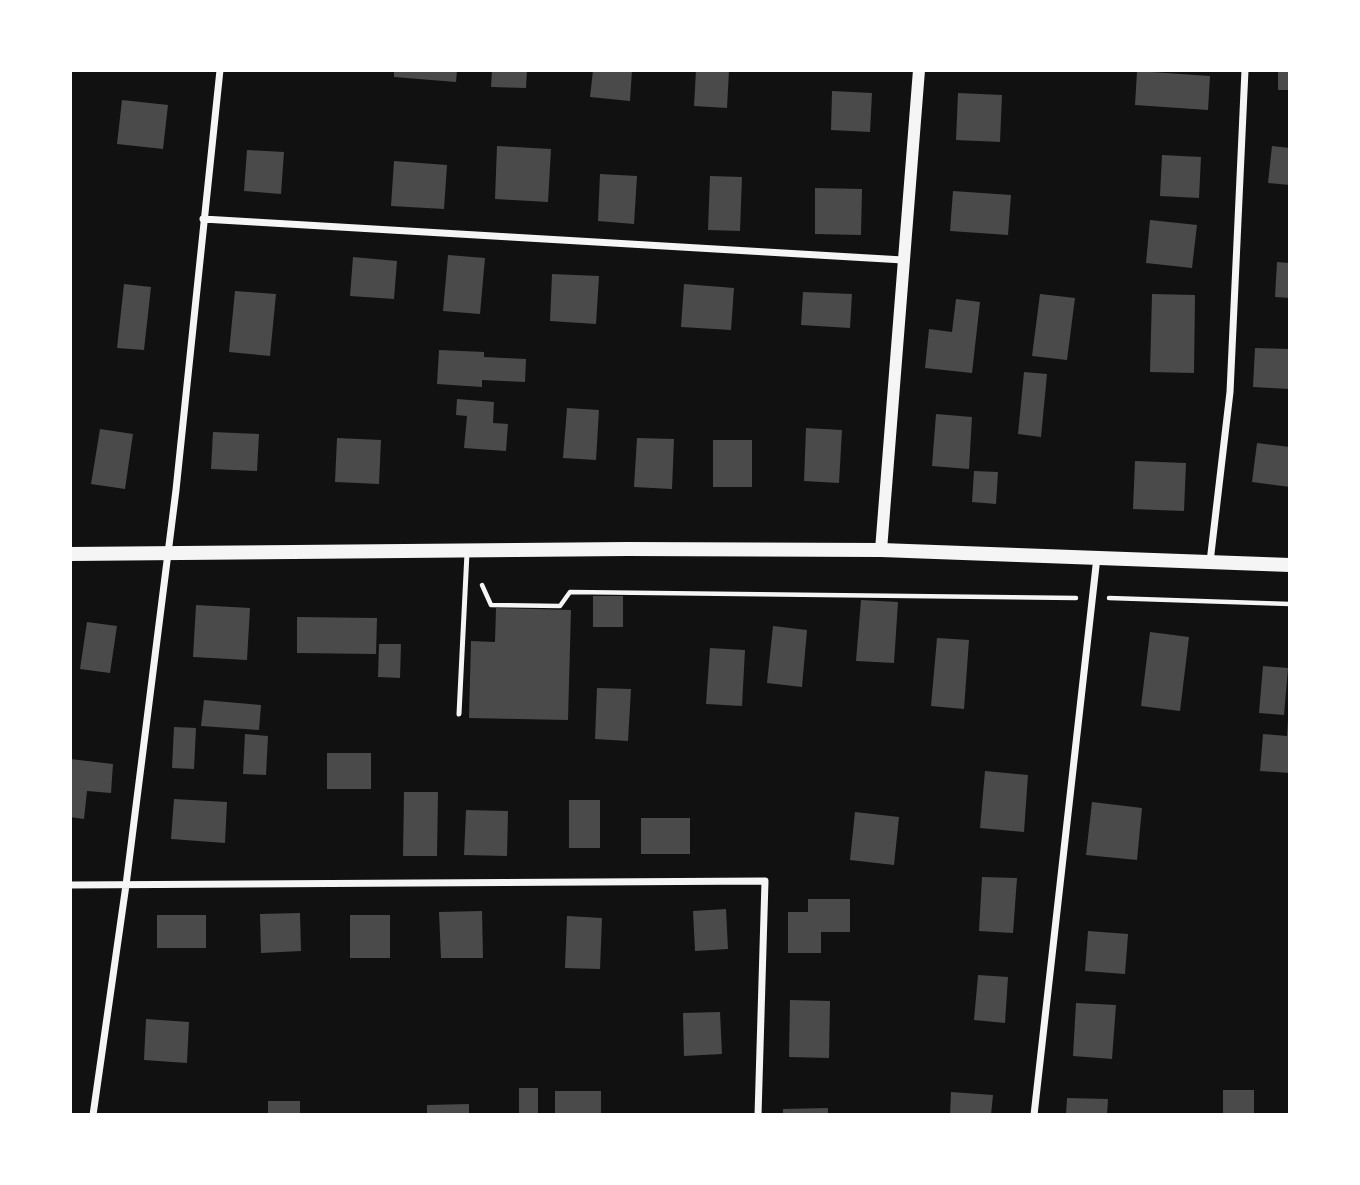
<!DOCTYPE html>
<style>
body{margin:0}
#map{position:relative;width:1360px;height:1185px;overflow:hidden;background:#111;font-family:"Alegreya Sans",sans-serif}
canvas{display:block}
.frame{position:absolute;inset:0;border:72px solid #fff;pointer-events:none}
</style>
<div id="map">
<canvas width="1360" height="1185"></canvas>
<div class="frame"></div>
</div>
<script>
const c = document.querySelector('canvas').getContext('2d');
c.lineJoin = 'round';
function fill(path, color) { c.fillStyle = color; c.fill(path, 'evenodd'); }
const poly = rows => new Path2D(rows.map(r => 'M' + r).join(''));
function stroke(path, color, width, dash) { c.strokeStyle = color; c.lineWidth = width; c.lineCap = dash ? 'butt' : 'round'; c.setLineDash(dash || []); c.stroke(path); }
fill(poly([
 [394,70,457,70,456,82,394,77],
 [492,70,527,70,526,88,491,87],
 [593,70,632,70,630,101,590,97],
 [696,70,729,70,727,108,694,106],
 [1278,70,1290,70,1290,90,1278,90],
 [1137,71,1210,76,1208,110,1135,105],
 [832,91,872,93,870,132,831,130],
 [958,93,1002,95,1000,142,956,140],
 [122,100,168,105,163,149,117,144],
 [497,146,551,149,548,202,495,199],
 [1272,146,1290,148,1290,185,1268,183],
 [247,150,284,152,281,194,244,191],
 [1162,155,1201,157,1199,198,1160,196],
 [394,161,447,165,444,209,391,206],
 [600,174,637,176,634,224,598,221],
 [710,176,742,177,740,231,708,230],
 [815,188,862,189,861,235,815,234],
 [953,191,1011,195,1008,235,950,231],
 [1150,220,1197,225,1192,268,1146,263],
 [448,255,485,258,480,314,443,311],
 [353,257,397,261,394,299,350,296],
 [1277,262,1290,263,1290,298,1275,297],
 [552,274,599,276,596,324,550,321],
 [124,284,151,287,144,350,117,348],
 [684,284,734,288,731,330,681,327],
 [235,291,276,294,270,356,229,352],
 [803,292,852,294,850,328,801,325],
 [1040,294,1075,298,1067,360,1032,356],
 [1152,294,1195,295,1194,373,1150,372],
 [956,299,980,302,972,373,925,368,929,329,952,332],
 [1255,348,1290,349,1290,389,1253,387],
 [439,350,484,352,484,357,526,359,525,382,482,380,482,387,437,384],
 [1024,372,1047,374,1041,437,1018,434],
 [457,399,494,402,493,423,508,424,506,451,464,448,467,416,456,415],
 [567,408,599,410,596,460,563,458],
 [936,414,972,417,969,469,932,466],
 [806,428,842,430,839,483,804,481],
 [100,429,133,434,125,489,91,484],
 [213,432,259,434,257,471,211,469],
 [337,438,381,440,379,484,335,482],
 [637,438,674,439,672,489,634,487],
 [713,440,752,440,752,487,713,487],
 [1257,443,1290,447,1290,487,1252,482],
 [1135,461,1186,463,1184,511,1133,509],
 [974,471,998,472,996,504,972,502],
 [593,596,623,596,623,627,593,627],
 [861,600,898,602,894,663,856,661],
 [196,605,250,608,247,660,193,657],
 [496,608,571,610,568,720,469,718,471,641,495,642],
 [297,617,377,618,376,654,297,653],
 [87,622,117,626,110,673,80,669],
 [773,626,807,630,802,687,767,683],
 [1150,632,1189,637,1180,711,1141,706],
 [937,638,969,640,964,709,931,706],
 [379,644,401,644,400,678,378,677],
 [710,648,745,650,742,706,706,704],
 [1263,666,1288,668,1284,715,1259,713],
 [597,688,631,689,628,741,595,739],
 [204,700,261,705,259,730,201,726],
 [1288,719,1290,773,1260,771,1263,734,1287,736],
 [174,727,196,728,194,769,172,768],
 [245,734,268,736,266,775,243,774],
 [327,753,371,753,371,789,327,789],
 [70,759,113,764,111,793,87,791,84,819,70,817],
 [985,771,1028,775,1024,832,980,828],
 [404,792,438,792,437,856,403,856],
 [174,799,227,802,225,843,171,839],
 [569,800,600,800,600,848,569,848],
 [1092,802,1142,808,1137,860,1086,855],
 [466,810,508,811,507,856,464,855],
 [855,812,899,817,894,865,850,860],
 [641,818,690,818,690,854,641,854],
 [982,877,1017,878,1013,933,979,931],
 [808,899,850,899,850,932,821,932,821,953,788,953,788,912,808,912],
 [726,909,728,949,695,951,693,911],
 [482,911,483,958,441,958,439,912],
 [300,913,301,951,261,953,260,914],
 [157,915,206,915,206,948,157,948],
 [350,915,390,915,390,958,350,958],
 [567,916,602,918,600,969,565,968],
 [1088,931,1128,934,1125,974,1085,971],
 [978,975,1008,977,1005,1023,974,1020],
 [790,1000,830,1001,829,1058,789,1057],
 [1076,1003,1116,1005,1112,1059,1073,1056],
 [720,1012,722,1054,684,1056,683,1013],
 [146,1019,189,1022,187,1063,144,1060],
 [519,1088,538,1088,538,1115,519,1115],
 [1223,1090,1254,1090,1254,1115,1223,1115],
 [555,1091,601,1091,601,1115,555,1115],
 [951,1092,993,1095,991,1115,950,1115],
 [1067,1098,1108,1099,1107,1115,1066,1115],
 [268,1101,300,1101,300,1115,268,1115],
 [469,1104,469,1115,427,1115,427,1105],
 [828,1108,828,1115,783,1115,783,1109]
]), '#4a4a4a');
stroke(poly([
 [482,585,491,605,560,606,570,592,1076,598],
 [1109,598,1290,604]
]), '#f5f5f5', 4.5);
stroke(poly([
 [459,714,467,553]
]), '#f5f5f5', 5);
stroke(poly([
 [203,219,903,260],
 [1210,562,1230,392,1245,70],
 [70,885,765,881,758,1115],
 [93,1115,126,885,176,490,220,70],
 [1034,1115,1097,557]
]), '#f5f5f5', 7);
stroke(poly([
 [881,550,919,70]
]), '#f5f5f5', 12);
stroke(poly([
 [70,554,627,549,881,550,1290,565]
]), '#f5f5f5', 14);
</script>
